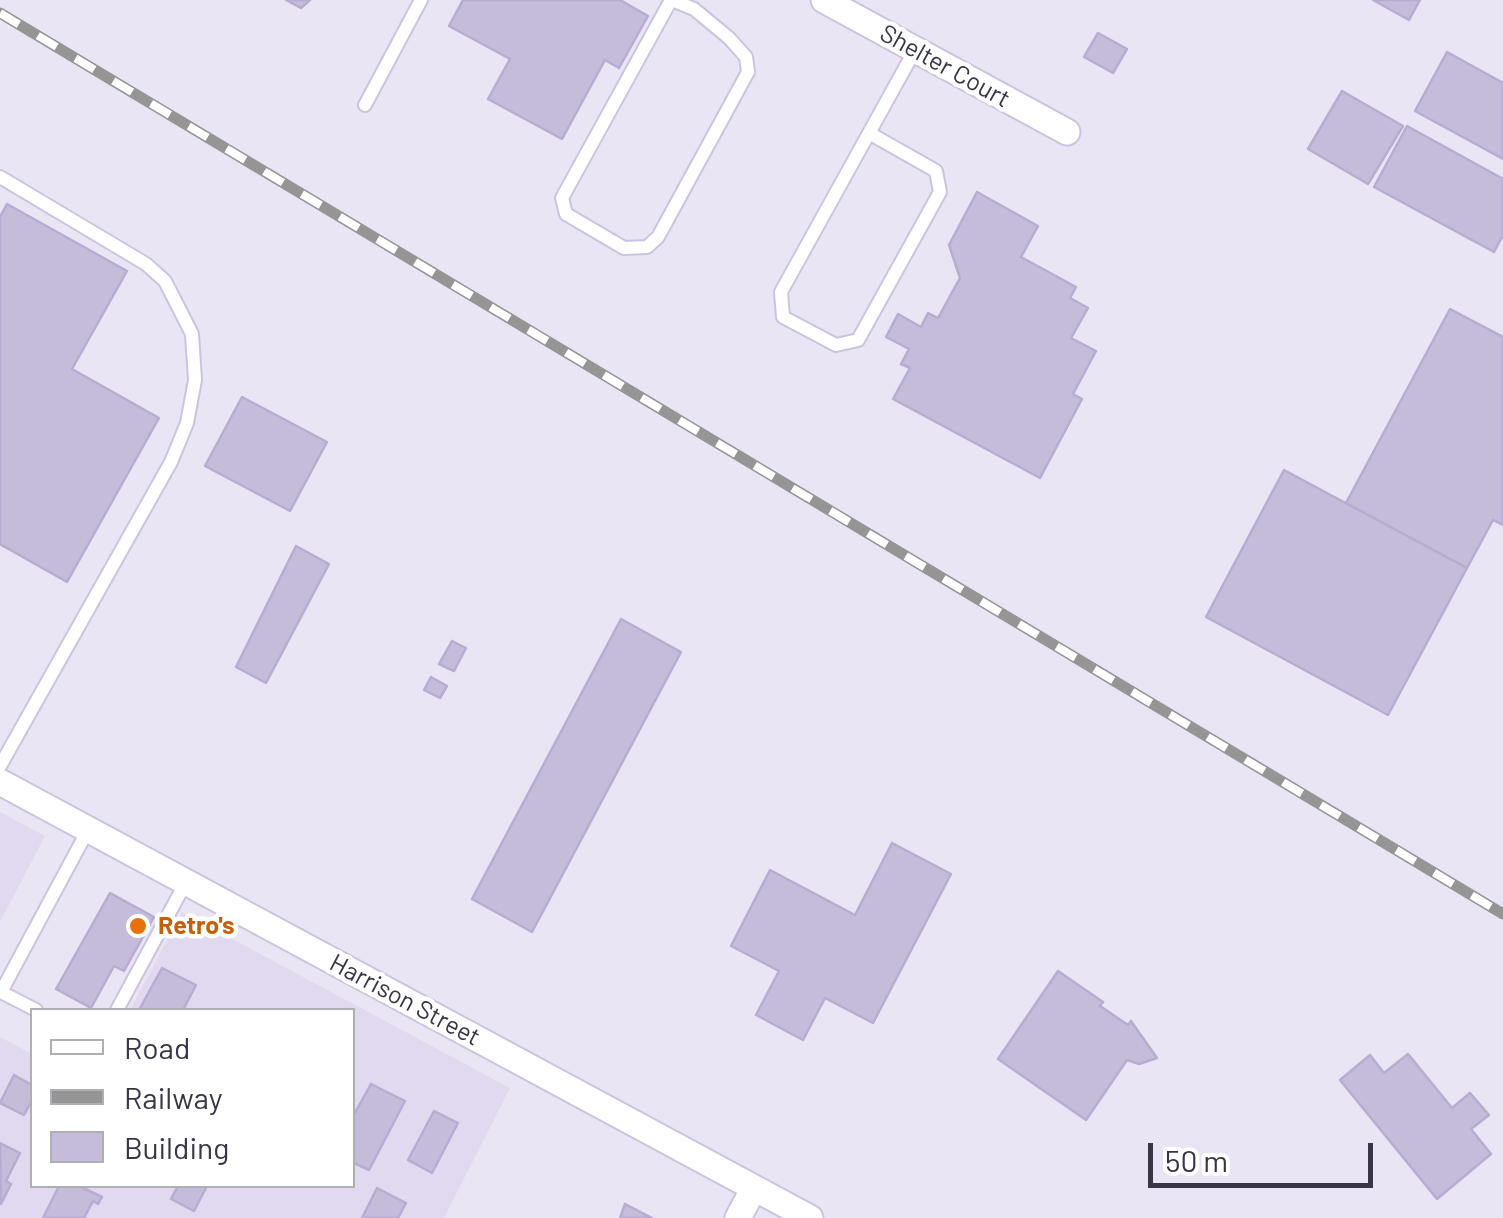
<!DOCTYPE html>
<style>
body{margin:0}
#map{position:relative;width:1503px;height:1218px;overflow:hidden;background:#eae5f4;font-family:Barlow,sans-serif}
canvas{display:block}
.legend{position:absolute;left:30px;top:1008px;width:325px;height:180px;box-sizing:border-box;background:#fff;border:2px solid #b0aeb5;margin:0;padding:12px 18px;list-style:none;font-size:30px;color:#393446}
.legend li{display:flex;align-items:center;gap:20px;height:50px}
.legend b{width:50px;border:2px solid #b0aeb5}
.scale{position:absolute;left:1148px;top:1143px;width:225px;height:45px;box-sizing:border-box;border:5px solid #393446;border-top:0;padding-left:12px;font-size:30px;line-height:35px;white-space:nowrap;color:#393446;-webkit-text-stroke:8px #fff;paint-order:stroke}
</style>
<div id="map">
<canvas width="1503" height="1218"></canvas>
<ul class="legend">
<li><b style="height:12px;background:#fff"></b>Road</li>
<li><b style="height:12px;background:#959595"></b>Railway</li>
<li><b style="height:28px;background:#c4bcd9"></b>Building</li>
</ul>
<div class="scale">50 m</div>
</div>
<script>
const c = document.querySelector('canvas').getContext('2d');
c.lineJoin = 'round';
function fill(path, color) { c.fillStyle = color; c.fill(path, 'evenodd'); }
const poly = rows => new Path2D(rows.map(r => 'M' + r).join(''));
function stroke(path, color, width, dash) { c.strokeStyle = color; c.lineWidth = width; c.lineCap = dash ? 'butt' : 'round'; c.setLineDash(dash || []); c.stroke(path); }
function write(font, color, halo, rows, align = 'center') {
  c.font = font + ' Barlow,sans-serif'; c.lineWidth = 9; c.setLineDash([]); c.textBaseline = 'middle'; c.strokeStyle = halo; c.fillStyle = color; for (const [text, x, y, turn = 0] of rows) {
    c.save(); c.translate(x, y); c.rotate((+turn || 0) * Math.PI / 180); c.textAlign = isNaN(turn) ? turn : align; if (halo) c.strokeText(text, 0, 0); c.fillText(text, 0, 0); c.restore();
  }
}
fill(poly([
 [0,812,45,836,0,922],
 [182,912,510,1088,444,1218,0,1218,0,1037,32,1054,32,1186,352,1186,352,1010,130,1010]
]), '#e1d9ef');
const building = poly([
 [286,0,310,0,301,8,286,0],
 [463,0,620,0,648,16,619,68,605,60,562,139,488,99,510,59,449,26,463,0],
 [1373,0,1420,0,1409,20,1373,0],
 [1098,33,1127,49,1113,73,1084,57,1098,33],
 [1447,52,1503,83,1503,159,1415,111,1447,52],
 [1342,91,1403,126,1368,184,1308,149,1342,91],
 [1407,126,1503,179,1503,235,1494,252,1374,187,1407,126],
 [977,192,1038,226,1021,257,1076,287,1070,298,1088,308,1071,338,1096,351,1073,394,1082,399,1040,478,893,399,910,368,901,364,909,349,886,337,898,314,921,327,928,313,938,318,960,278,949,245,977,192],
 [7,204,127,271,72,369,159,418,67,582,0,544,0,217,7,204],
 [1450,309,1503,337,1503,525,1493,520,1467,568,1346,503,1450,309],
 [242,397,327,442,290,511,205,466,242,397],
 [1284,470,1467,568,1388,715,1206,617,1284,470],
 [296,546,329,564,266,683,236,667,296,546],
 [621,619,681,652,532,932,472,899,621,619],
 [452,641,466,648,454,671,439,664,452,641],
 [431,677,447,686,440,698,424,690,431,677],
 [892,843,951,874,873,1023,825,998,803,1040,756,1015,779,971,731,946,770,870,855,915,892,843],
 [110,893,154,917,124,971,114,966,91,1008,56,989,110,893],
 [162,968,196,985,183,1010,139,1010,162,968],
 [1058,971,1103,1002,1100,1006,1128,1025,1131,1021,1157,1058,1139,1064,1127,1060,1086,1120,998,1059,1058,971],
 [1408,1054,1452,1108,1470,1093,1489,1115,1471,1129,1491,1154,1437,1199,1340,1080,1370,1055,1384,1073,1408,1054],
 [14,1075,32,1085,32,1100,24,1115,0,1103,14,1075],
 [371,1084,405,1101,369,1170,352,1162,352,1118,371,1084],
 [434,1111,458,1123,432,1173,408,1160,434,1111],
 [0,1143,20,1153,6,1181,11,1184,1,1204,0,1143],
 [59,1186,79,1186,102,1197,98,1204,93,1201,84,1218,43,1218,59,1186],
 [178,1186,207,1186,194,1211,171,1199,178,1186],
 [377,1188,406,1203,398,1218,362,1218,377,1188],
 [625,1204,652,1218,620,1218,625,1204]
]);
fill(building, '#c4bcd9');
stroke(building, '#b7acd1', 2.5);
const service = poly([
 [671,0,562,198,566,214,624,248,647,247,658,237,748,72,746,57,729,38,694,9,672,0],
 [365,105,421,0],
 [869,133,936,171,940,192,858,340,836,345,783,317,781,292,869,133,915,50],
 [0,177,146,264,165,281,192,334,195,380,187,423,171,462,0,766],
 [36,1010,1,992,88,830],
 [117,1010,186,882]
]);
const minor = poly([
 [824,0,1067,132],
 [0,782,810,1218],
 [738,1218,754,1188]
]);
stroke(service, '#ccc4de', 16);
stroke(minor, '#ccc4de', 29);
stroke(service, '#fff', 12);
stroke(minor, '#fff', 25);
const rail = poly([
 [0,13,1503,914]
]);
stroke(rail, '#959595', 11);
stroke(rail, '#fff', 8, [22]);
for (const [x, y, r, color] of [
 [138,926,10,"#e8710a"]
]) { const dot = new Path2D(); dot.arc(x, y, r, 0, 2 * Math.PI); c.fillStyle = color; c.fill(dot); stroke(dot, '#fff', 4); }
write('25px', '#393446', '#fff', [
 ["Shelter Court",945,66,29],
 ["Harrison Street",405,1000,28]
]);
write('bold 25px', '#c56008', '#fff', [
 ["Retro's",158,926]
], 'left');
</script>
